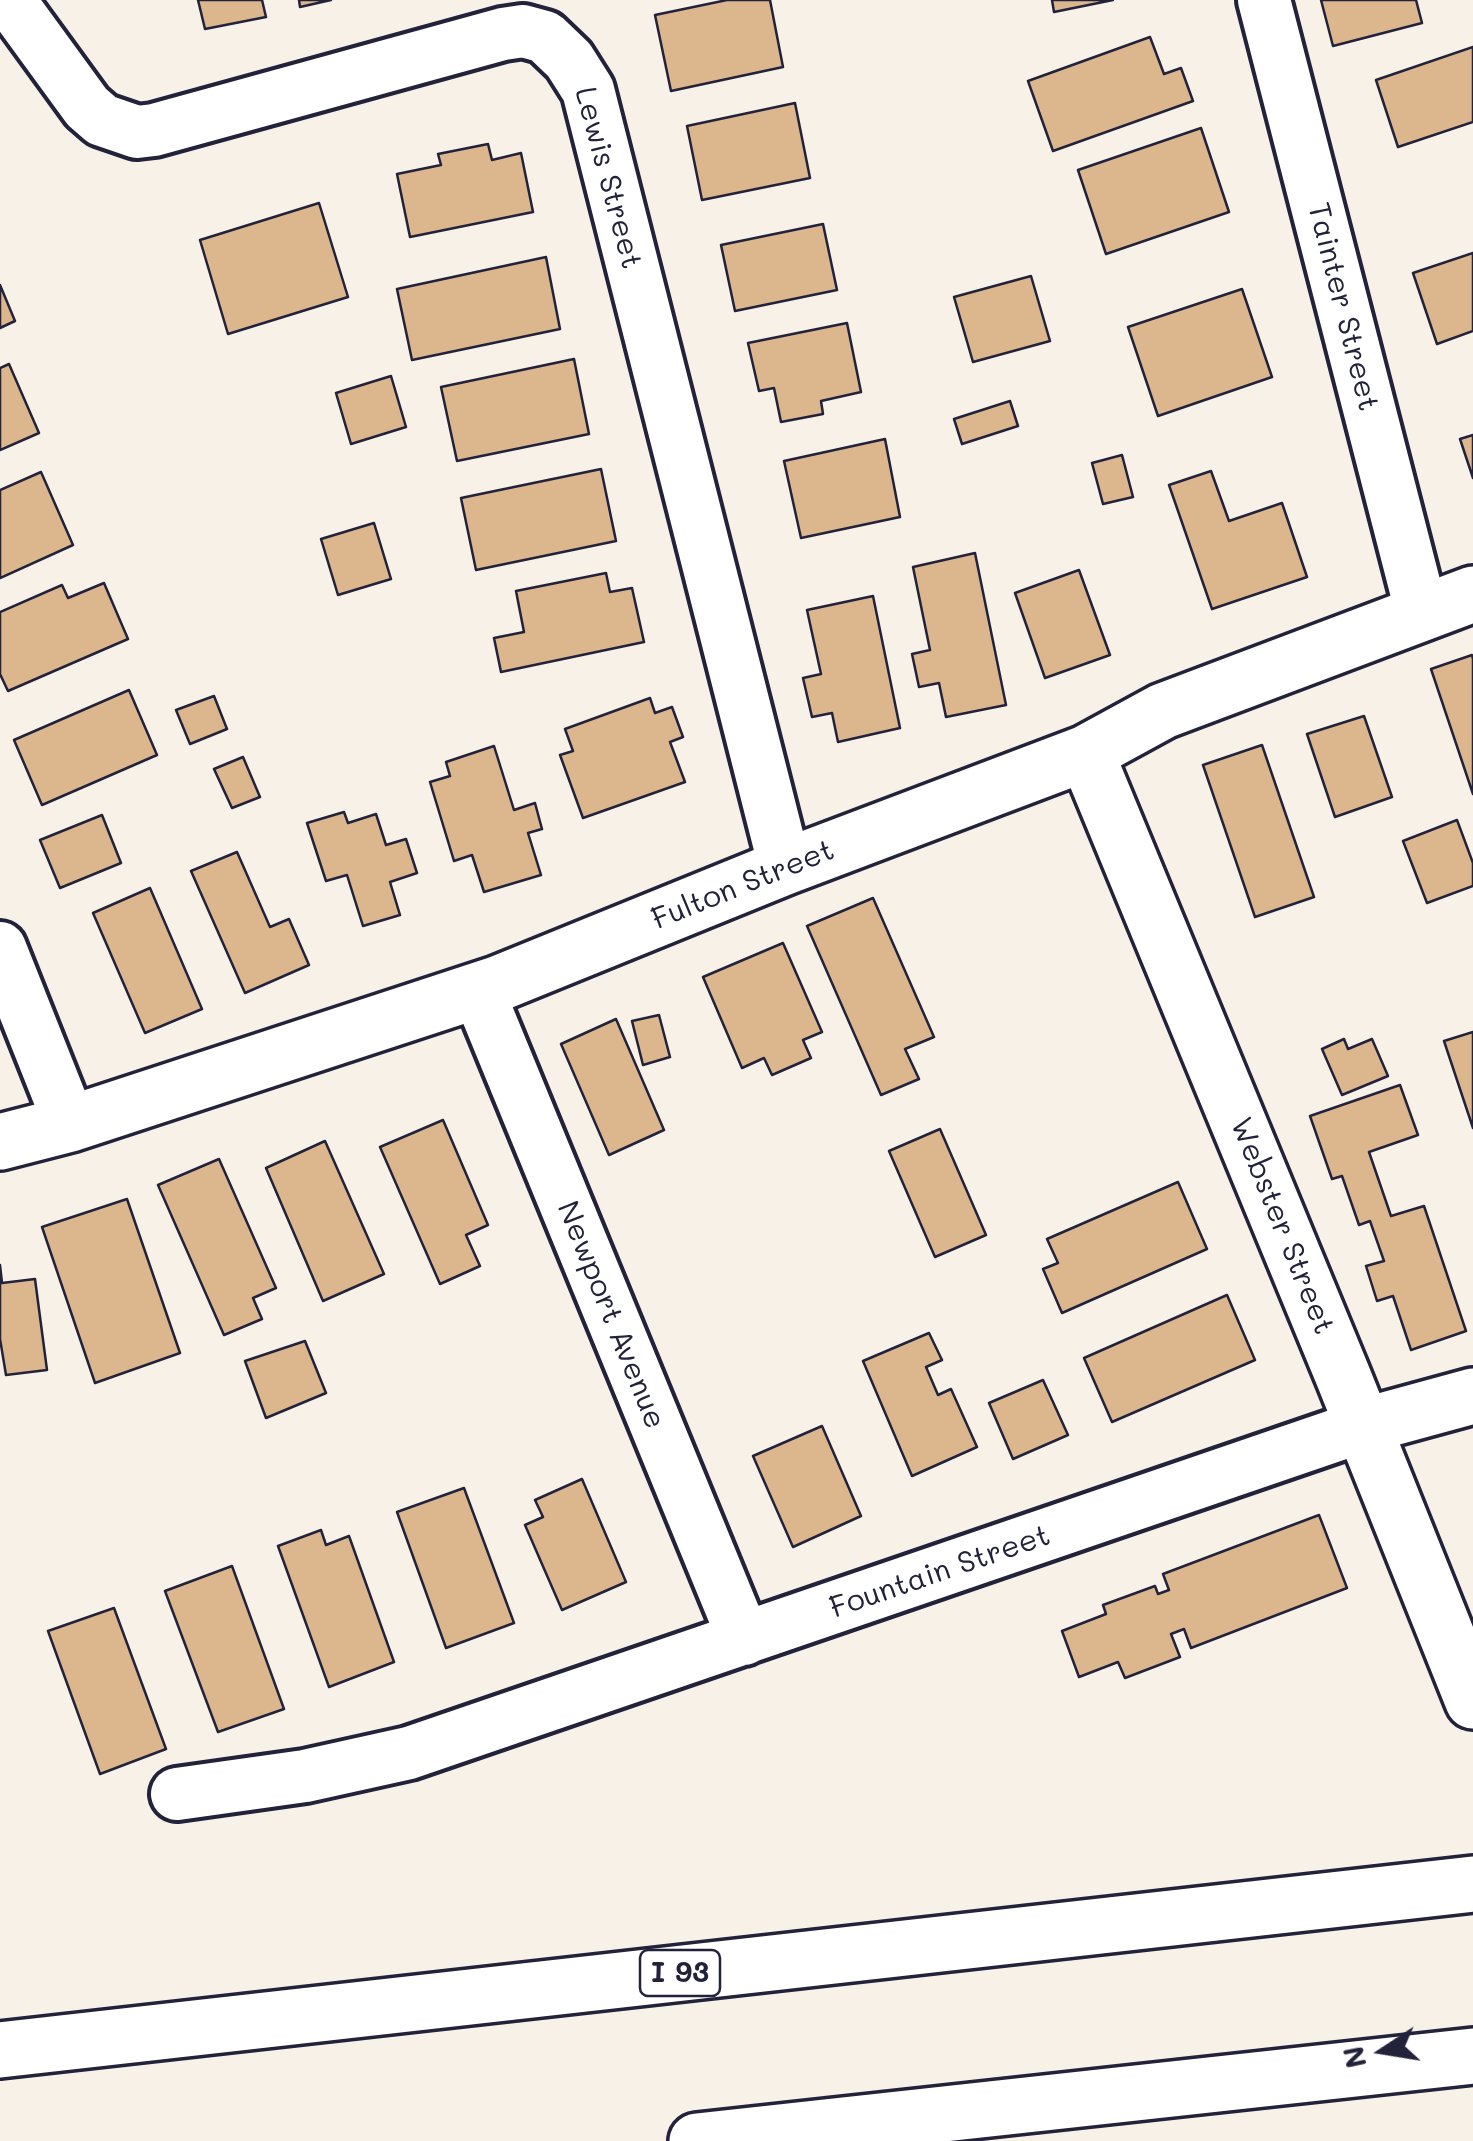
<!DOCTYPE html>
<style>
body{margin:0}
#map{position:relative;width:1473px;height:2141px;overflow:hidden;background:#f8f1e8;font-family:Mali,sans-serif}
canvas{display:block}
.north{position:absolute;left:1333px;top:2001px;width:100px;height:100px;-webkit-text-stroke:8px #fff;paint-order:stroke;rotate:258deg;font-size:28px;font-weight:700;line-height:40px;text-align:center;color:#22223b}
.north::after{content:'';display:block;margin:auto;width:35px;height:45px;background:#22223b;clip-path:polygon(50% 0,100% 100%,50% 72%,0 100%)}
</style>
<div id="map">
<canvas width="1473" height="2141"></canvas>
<div class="north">N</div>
</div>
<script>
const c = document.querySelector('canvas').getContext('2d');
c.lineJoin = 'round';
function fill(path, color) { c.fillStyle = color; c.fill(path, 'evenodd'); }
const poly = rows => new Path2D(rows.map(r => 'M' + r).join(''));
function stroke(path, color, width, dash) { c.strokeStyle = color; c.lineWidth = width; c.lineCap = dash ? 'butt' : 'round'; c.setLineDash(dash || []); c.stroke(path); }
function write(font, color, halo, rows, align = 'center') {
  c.font = font + ' Mali,sans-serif'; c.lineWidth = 8; c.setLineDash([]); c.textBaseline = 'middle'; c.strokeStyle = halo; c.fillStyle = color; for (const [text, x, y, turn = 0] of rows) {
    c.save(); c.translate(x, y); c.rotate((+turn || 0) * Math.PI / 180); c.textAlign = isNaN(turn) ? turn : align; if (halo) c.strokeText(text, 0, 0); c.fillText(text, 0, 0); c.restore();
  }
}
const building = poly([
 [198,0,262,0,266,17,205,29,198,0],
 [299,0,331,0,300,7,299,0],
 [727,0,770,0,783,67,671,91,655,15,727,0],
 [1052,0,1113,0,1054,12,1052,0],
 [1321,0,1416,0,1422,23,1333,46,1321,0],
 [1150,37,1164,74,1181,68,1193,101,1053,151,1028,81,1150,37],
 [1473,47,1473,122,1398,147,1376,80,1473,47],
 [795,103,810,178,702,200,687,126,795,103],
 [1201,128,1229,212,1106,254,1078,170,1201,128],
 [488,144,492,160,521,153,533,212,410,237,397,174,441,165,438,154,488,144],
 [319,203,348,297,228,334,200,240,319,203],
 [823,224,837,290,735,311,721,245,823,224],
 [1473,253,1473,331,1437,344,1413,273,1473,253],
 [546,257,560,329,412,360,397,289,546,257],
 [1031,276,1050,341,973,362,954,297,1031,276],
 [0,285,15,321,0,328,0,285],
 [1242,289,1272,377,1158,416,1128,327,1242,289],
 [847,323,861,392,821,401,823,414,781,422,774,388,759,391,748,343,847,323],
 [574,359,589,434,457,461,441,387,574,359],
 [9,364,39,433,0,450,0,368,9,364],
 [391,376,406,427,351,444,336,393,391,376],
 [1010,401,1018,426,962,444,954,419,1010,401],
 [1473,435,1473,478,1460,439,1473,435],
 [885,439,900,517,801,538,784,461,885,439],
 [1122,455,1133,497,1103,504,1092,463,1122,455],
 [601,469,616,541,476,570,461,498,601,469],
 [1211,471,1229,521,1282,503,1307,577,1212,609,1169,485,1211,471],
 [41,472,73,545,0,578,0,490,41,472],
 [374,523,391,579,338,595,321,539,374,523],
 [975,553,1006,705,946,717,939,683,919,687,912,654,930,650,913,567,975,553],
 [1079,570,1110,655,1045,678,1015,593,1079,570],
 [606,573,610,592,632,588,644,642,501,672,494,638,524,632,516,591,606,573],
 [104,583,128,639,8,691,0,674,0,612,62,585,68,598,104,583],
 [873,596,900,728,838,742,832,713,812,717,803,678,821,674,807,610,873,596],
 [1472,655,1473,659,1473,794,1431,669,1472,655],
 [129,690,157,755,42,805,14,740,129,690],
 [214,696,227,729,190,744,176,710,214,696],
 [650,698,655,713,672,707,683,737,670,742,685,782,583,818,560,755,573,751,565,729,650,698],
 [1364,716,1392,797,1335,817,1307,734,1364,716],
 [1262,745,1314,897,1255,917,1203,765,1262,745],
 [494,746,514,810,535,803,542,829,528,833,541,875,484,892,472,855,454,861,430,782,450,776,446,762,494,746],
 [243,757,260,797,232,808,214,769,243,757],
 [344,812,348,823,376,814,386,845,406,839,417,873,390,882,400,915,363,926,347,875,326,881,307,823,344,812],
 [102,815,121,863,60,888,40,840,102,815],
 [1457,820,1473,863,1473,886,1427,903,1403,841,1457,820],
 [237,852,270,927,289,919,309,965,245,993,191,871,237,852],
 [150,888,202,1009,145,1033,93,913,150,888],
 [873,898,934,1037,905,1049,919,1079,881,1095,807,926,873,898],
 [783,943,822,1032,803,1040,811,1058,772,1075,764,1058,742,1068,703,977,783,943],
 [659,1015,670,1057,643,1065,632,1021,659,1015],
 [616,1019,664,1130,609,1155,561,1044,616,1019],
 [1473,1032,1473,1128,1444,1041,1473,1032],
 [1344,1039,1348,1049,1372,1039,1388,1076,1342,1095,1322,1049,1344,1039],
 [1400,1085,1418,1135,1369,1152,1391,1216,1424,1206,1466,1331,1411,1350,1393,1296,1377,1301,1366,1266,1384,1261,1370,1221,1359,1225,1342,1176,1332,1179,1310,1116,1400,1085],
 [443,1120,488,1225,466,1235,480,1266,440,1284,380,1147,443,1120],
 [940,1129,986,1235,935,1257,889,1151,940,1129],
 [325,1141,384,1274,323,1301,266,1168,325,1141],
 [219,1159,276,1288,253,1298,262,1319,224,1335,158,1185,219,1159],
 [1178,1182,1207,1249,1062,1313,1043,1269,1058,1263,1047,1239,1178,1182],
 [127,1199,180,1353,95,1383,42,1227,127,1199],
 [0,1265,2,1283,35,1279,47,1370,6,1375,0,1339,0,1265],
 [1227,1295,1255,1360,1112,1422,1084,1358,1227,1295],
 [929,1333,942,1360,926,1367,938,1395,951,1389,977,1447,912,1476,863,1361,929,1333],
 [305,1341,326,1393,266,1418,245,1361,305,1341],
 [1043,1380,1068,1435,1013,1459,989,1403,1043,1380],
 [822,1426,861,1516,793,1547,753,1456,822,1426],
 [582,1479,626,1582,562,1610,525,1525,543,1517,535,1500,582,1479],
 [464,1488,514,1623,446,1648,397,1512,464,1488],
 [1319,1515,1347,1588,1191,1648,1184,1629,1171,1634,1180,1657,1125,1678,1118,1662,1079,1677,1062,1631,1106,1614,1103,1605,1155,1586,1158,1594,1169,1590,1163,1574,1319,1515],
 [321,1530,326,1545,349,1536,394,1662,329,1687,278,1546,321,1530],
 [232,1566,284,1709,218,1732,165,1591,232,1566],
 [114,1608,166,1749,100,1774,48,1631,114,1608]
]);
fill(building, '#dcb78d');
stroke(building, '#22223b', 2.5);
const minor = poly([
 [9,0,87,107,102,120,137,132,154,130,503,34,523,31,545,37,569,60,588,90,785,867],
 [1264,0,1422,614],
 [0,948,70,1124],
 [478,991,744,1639],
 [177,1794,305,1776,409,1753,1363,1426]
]);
const tertiary = poly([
 [1086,753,1343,1376,1473,1701],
 [0,1142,70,1124,497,984,785,867,1086,753,1163,711,1473,594],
 [1363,1426,1473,1396]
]);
const motorway = poly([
 [0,2050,1473,1884],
 [697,2141,1473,2056]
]);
stroke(minor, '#22223b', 60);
stroke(tertiary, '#22223b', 62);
stroke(motorway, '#22223b', 62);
stroke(minor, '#fff', 52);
stroke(tertiary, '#fff', 55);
stroke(motorway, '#fff', 55);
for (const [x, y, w] of [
 [680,1973,80]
]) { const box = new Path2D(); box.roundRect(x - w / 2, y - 23, w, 46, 8); c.fillStyle = '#fff'; c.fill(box); stroke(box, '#22223b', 2.5); }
write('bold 28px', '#22223b', null, [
 ["I 93",680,1973]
]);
write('30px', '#22223b', '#fff', [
 ["Lewis Street",608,178,75],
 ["Tainter Street",1343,307,76],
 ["Fulton Street",743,885,-22],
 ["Webster Street",1282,1226,68],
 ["Newport Avenue",611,1315,68],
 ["Fountain Street",940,1572,-19]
]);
</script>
